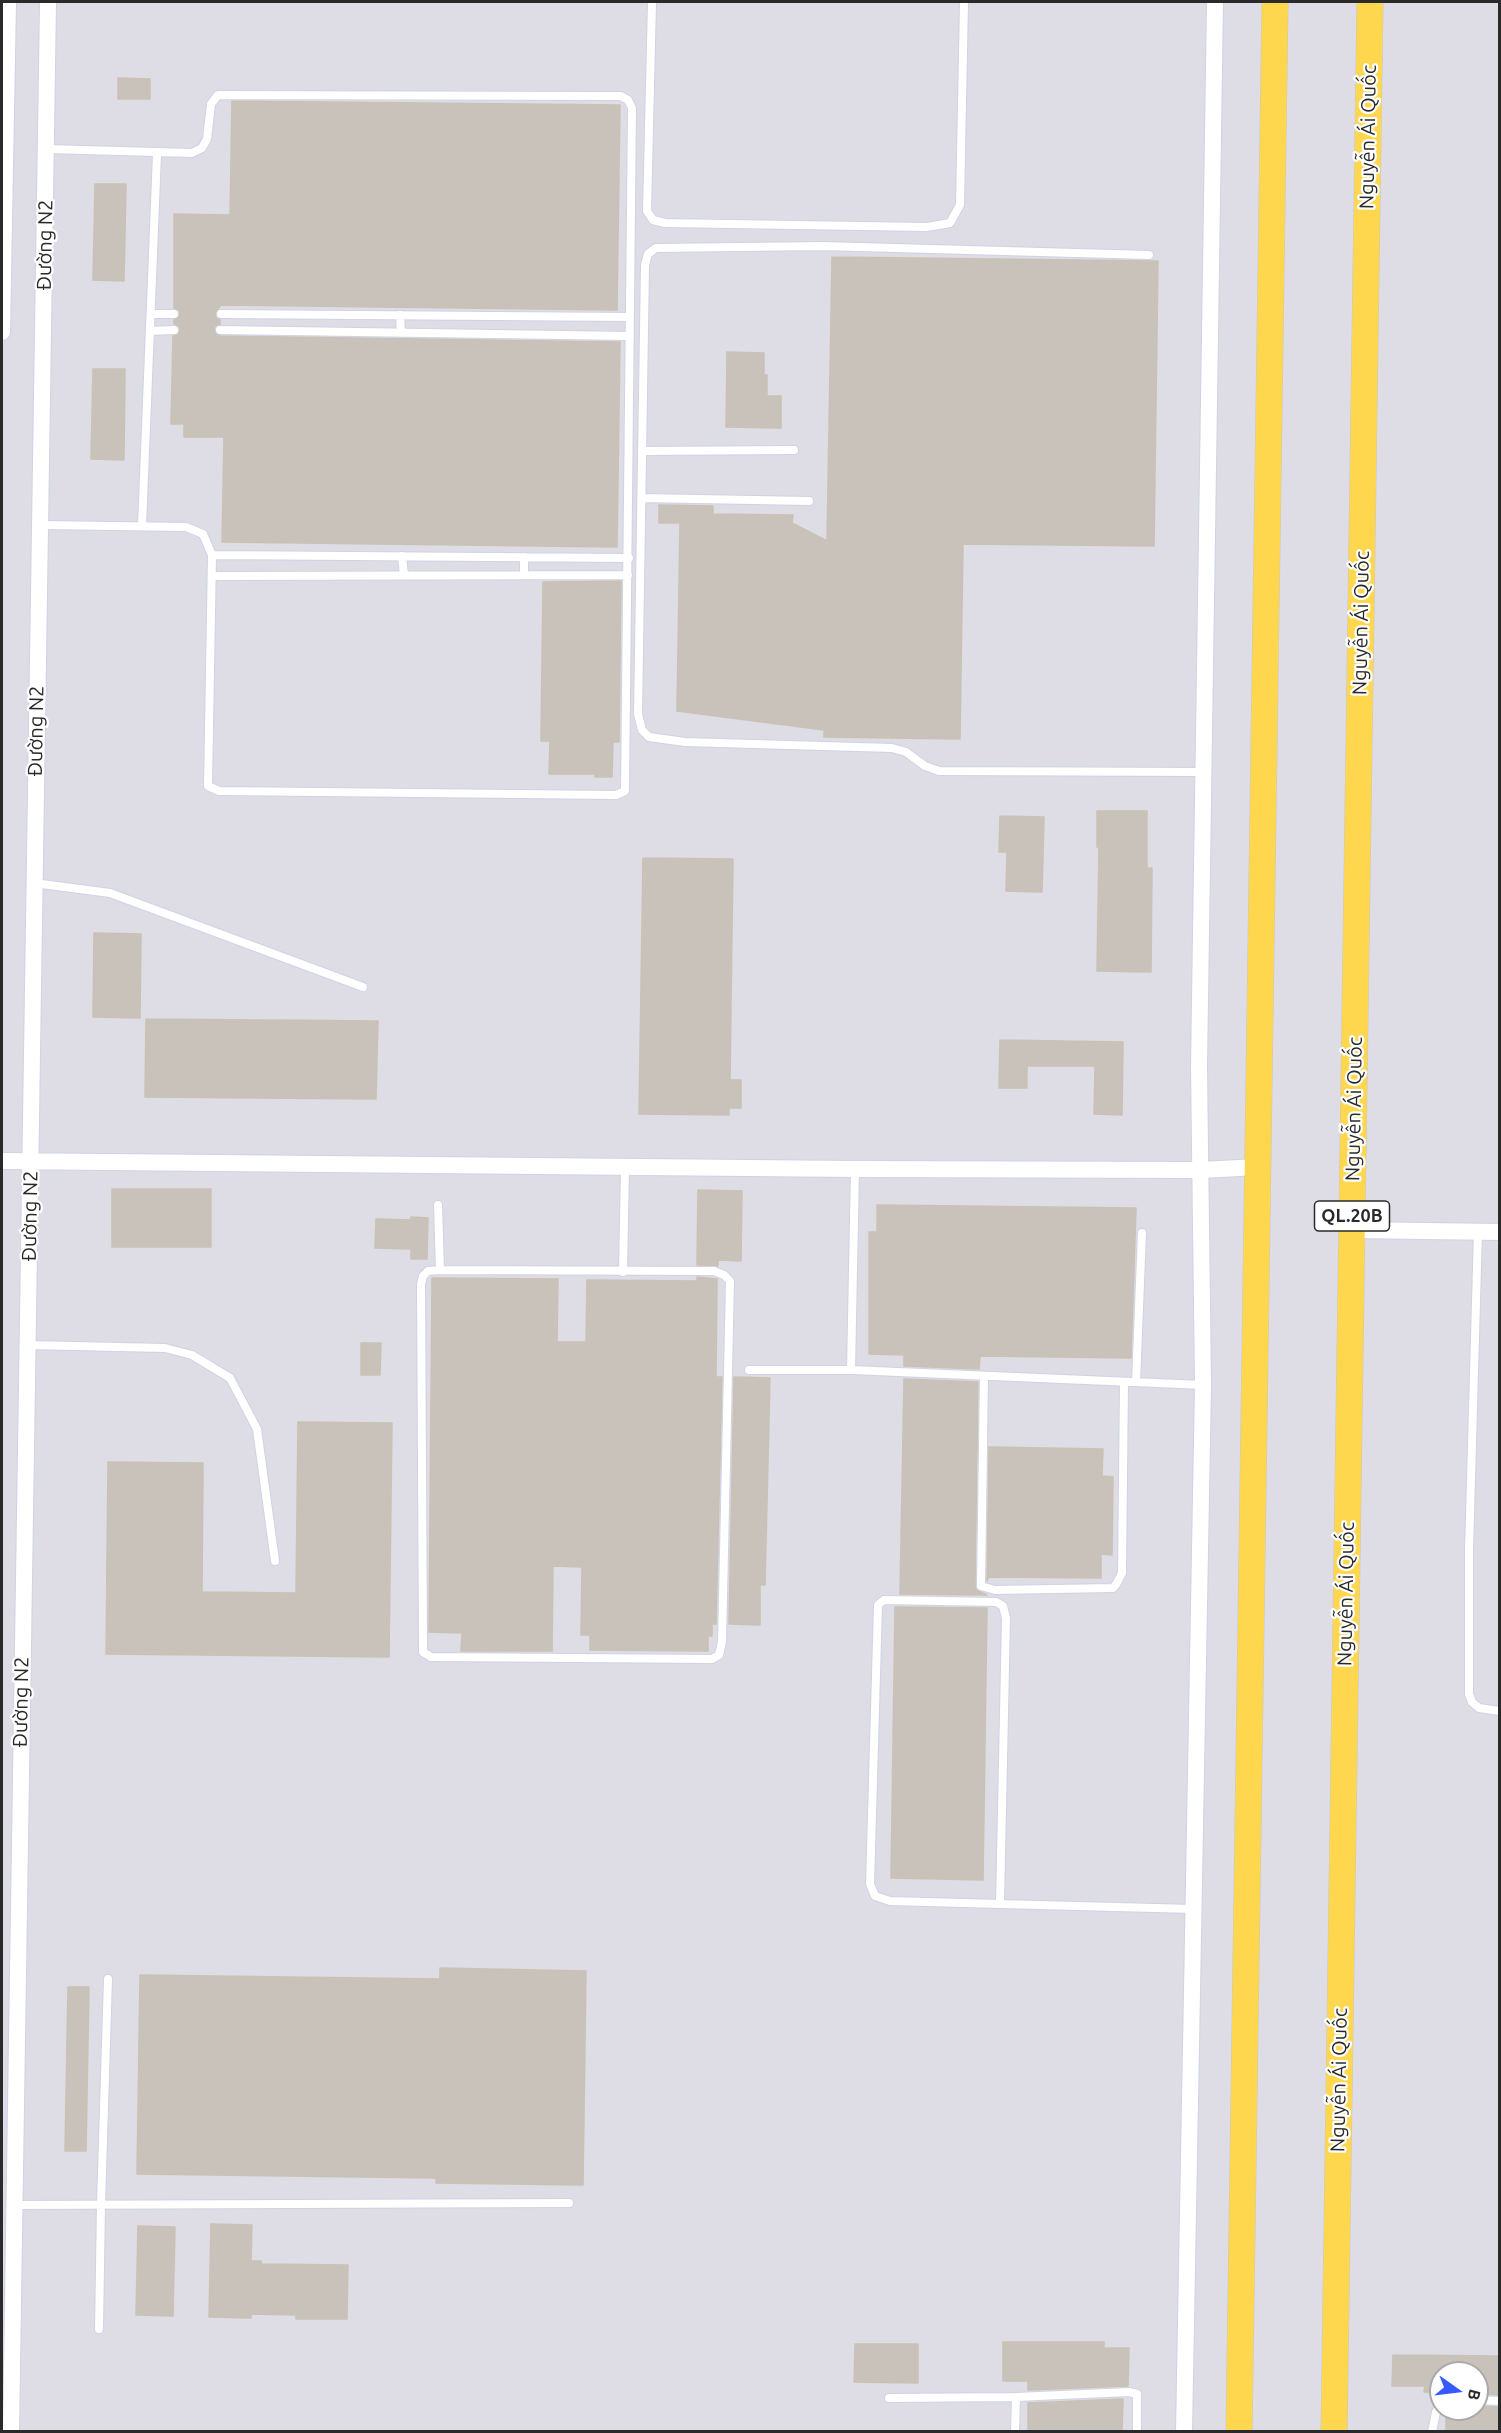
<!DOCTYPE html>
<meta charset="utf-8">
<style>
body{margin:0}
#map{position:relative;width:1501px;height:2433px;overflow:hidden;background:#eee5da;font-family:Ubuntu,sans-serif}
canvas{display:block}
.frame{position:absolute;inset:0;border:3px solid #2a2a2a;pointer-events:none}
.north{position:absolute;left:1429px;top:2361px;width:60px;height:60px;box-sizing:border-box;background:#fff;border:2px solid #aaa;border-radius:50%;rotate:104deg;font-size:16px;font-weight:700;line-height:24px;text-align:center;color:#2a2a2a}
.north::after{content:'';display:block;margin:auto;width:21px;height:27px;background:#365aff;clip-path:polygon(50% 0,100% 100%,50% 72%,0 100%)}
</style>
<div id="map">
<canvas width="1501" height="2433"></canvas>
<div class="frame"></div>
<div class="north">B</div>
</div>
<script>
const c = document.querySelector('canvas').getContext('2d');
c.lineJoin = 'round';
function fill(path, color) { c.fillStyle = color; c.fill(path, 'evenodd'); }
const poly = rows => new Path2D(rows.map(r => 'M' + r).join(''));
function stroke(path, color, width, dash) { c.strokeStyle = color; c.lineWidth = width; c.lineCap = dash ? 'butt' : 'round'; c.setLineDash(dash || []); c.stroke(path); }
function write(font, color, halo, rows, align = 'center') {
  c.font = font + ' Ubuntu,sans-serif'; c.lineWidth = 4.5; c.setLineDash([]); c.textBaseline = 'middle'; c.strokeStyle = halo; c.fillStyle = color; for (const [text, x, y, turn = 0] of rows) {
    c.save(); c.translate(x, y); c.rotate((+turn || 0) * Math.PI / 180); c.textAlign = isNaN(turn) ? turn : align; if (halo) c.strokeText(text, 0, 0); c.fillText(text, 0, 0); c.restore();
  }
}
fill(poly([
 [2,2,1499,2,1499,2431,2,2432],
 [1441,2373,1477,2373,1477,2409,1441,2409]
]), '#dedce5');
const building = poly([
 [118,78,150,79,150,99,118,99,118,78],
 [232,101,620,105,617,310,221,305,215,313,216,318,220,320,220,324,215,326,214,330,220,336,620,342,617,547,222,542,224,437,184,437,184,424,171,424,173,336,178,335,180,330,179,326,174,324,174,320,180,315,179,310,174,308,174,214,230,215,232,101],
 [95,184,126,184,124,281,93,280,95,184],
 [832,257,1158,261,1154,546,963,544,960,739,824,737,824,730,677,711,680,523,659,523,659,505,713,506,713,514,793,515,792,523,827,541,832,257],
 [727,352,764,353,764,375,767,375,767,396,781,396,781,428,726,427,727,352],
 [93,369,125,369,124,460,91,459,93,369],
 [621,581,619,742,613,742,612,777,595,777,595,774,549,774,550,741,541,741,543,582,621,581],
 [1097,811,1147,811,1147,868,1152,868,1151,972,1097,971,1099,847,1097,847,1097,811],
 [1000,816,1044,817,1042,892,1006,891,1007,852,999,852,1000,816],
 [643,858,733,859,730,1080,741,1080,741,1108,729,1108,729,1115,639,1114,643,858],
 [94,933,141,934,140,1018,93,1017,94,933],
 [146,1019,378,1021,376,1099,145,1097,146,1019],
 [1000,1040,1123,1042,1122,1115,1094,1114,1095,1066,1027,1066,1027,1088,999,1088,1000,1040],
 [112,1189,211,1189,211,1247,112,1247,112,1189],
 [698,1190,742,1191,741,1261,718,1260,718,1266,697,1265,698,1190],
 [877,1205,1136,1208,1131,1358,980,1356,979,1369,904,1366,904,1355,869,1354,869,1232,877,1232,877,1205],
 [411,1217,428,1218,427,1259,411,1259,411,1249,375,1248,376,1219,411,1220,411,1217],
 [697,1277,717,1279,716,1377,722,1377,716,1624,712,1624,712,1636,708,1636,708,1651,590,1650,590,1635,581,1635,582,1567,553,1566,552,1651,461,1651,462,1633,429,1632,432,1278,558,1279,557,1342,586,1342,587,1280,697,1281,697,1277],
 [361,1343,381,1343,380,1375,361,1375,361,1343],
 [734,1377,770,1378,765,1585,760,1585,760,1625,729,1624,734,1377],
 [904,1379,978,1382,975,1586,976,1590,987,1595,900,1594,904,1379],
 [298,1422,392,1423,389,1657,106,1654,108,1462,203,1463,202,1592,296,1593,298,1422],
 [989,1447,1103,1449,1102,1476,1113,1477,1112,1555,1101,1554,1101,1578,988,1577,987,1581,989,1447],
 [895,1607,987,1608,983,1880,891,1878,895,1607],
 [440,1968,586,1971,583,2185,436,2183,436,2178,137,2174,140,1975,440,1979,440,1968],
 [68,1987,89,1987,86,2151,65,2151,68,1987],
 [211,2224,252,2225,251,2261,261,2261,261,2264,348,2265,347,2319,296,2319,296,2315,251,2314,251,2318,209,2317,211,2224],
 [138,2226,175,2227,173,2316,136,2315,138,2226],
 [1003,2342,1104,2342,1104,2348,1129,2348,1128,2386,1028,2390,1028,2381,1003,2381,1003,2342],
 [855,2344,918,2344,918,2383,854,2382,855,2344],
 [1393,2355,1500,2356,1500,2395,1477,2394,1477,2373,1441,2373,1441,2392,1424,2392,1425,2386,1392,2386,1393,2355],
 [1123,2399,1122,2432,1028,2432,1028,2403,1123,2399],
 [1477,2406,1500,2407,1500,2432,1446,2432,1446,2411,1477,2412,1477,2406]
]);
fill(building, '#c9c2ba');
stroke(building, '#c9c2b4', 1.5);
const service = poly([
 [652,2,647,211,653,220,665,223,927,227,950,223,960,205,964,2],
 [1149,255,823,246,656,248,648,254,645,265,638,714,642,730,649,737,685,742,892,748,906,752,925,766,939,771,1204,772],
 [151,314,174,314],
 [221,314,630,317],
 [400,315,401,333],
 [220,330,630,336],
 [150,331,174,330],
 [642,451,794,450],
 [642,498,809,501],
 [41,525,186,527,203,534,212,555,208,786,219,791,616,795,625,791,632,108,628,100,621,96,218,95,211,104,207,139,202,148,192,153,47,149],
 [142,526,157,154],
 [212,555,629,558],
 [402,556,404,575],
 [524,557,524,575],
 [212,576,628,575],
 [34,883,110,893,363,987],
 [438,1205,440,1270,714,1271,724,1275,730,1281,722,1642,719,1655,712,1659,431,1657,423,1652,421,1284,423,1276,428,1271,440,1270],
 [1478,1231,1469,1550,1469,1694,1472,1702,1479,1708,1500,1711],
 [623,1272,625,1167],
 [27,1345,165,1348,192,1355,230,1378,257,1429,275,1561],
 [749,1370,851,1370,1203,1385],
 [851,1370,855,1169],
 [984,1376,981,1586,995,1590,1113,1588,1117,1583,1122,1573,1124,1382],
 [1136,1382,1142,1233],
 [1000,1904,1006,1618,1003,1606,996,1602,884,1600,878,1605,870,1884,875,1896,890,1901,1000,1904,1193,1909],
 [13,2205,569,2203],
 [99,2329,101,2204,108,1979],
 [889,2398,1016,2397,1129,2392,1137,2394,1137,2432],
 [1477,2400,1500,2401],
 [1015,2432,1016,2397],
 [1432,2432,1436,2412,1441,2404]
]);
const minor = poly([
 [2,332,8,2],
 [2,1161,855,1169,1201,1170,1258,1167],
 [1352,1230,1500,1232],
 [11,2432,48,2],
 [1184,2432,1203,1385,1199,1066,1215,2]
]);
const primary = poly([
 [1239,2432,1275,2],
 [1334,2432,1370,2]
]);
stroke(service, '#cfd3e5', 10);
stroke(minor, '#cfd3e5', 18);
stroke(primary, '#c8c8c8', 27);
stroke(service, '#fff', 8);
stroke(minor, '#fff', 16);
stroke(primary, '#ffd74e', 26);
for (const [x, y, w] of [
 [1352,1216,75]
]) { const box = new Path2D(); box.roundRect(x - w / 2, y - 15, w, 30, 4.5); c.fillStyle = '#fff'; c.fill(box); stroke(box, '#2a2a2a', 1.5); }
write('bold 18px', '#2a2a2a', null, [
 ["QL.20B",1352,1216]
]);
write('20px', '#2a2a2a', '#fff', [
 ["Nguyễn Ái Quốc",1368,137,-89],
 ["Đường N2",45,245,-89],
 ["Nguyễn Ái Quốc",1361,623,-89],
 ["Đường N2",36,731,-89],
 ["Nguyễn Ái Quốc",1354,1109,-89],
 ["Đường N2",30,1216,-89],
 ["Nguyễn Ái Quốc",1346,1594,-89],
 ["Đường N2",21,1702,-89],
 ["Nguyễn Ái Quốc",1339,2080,-89]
]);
</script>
